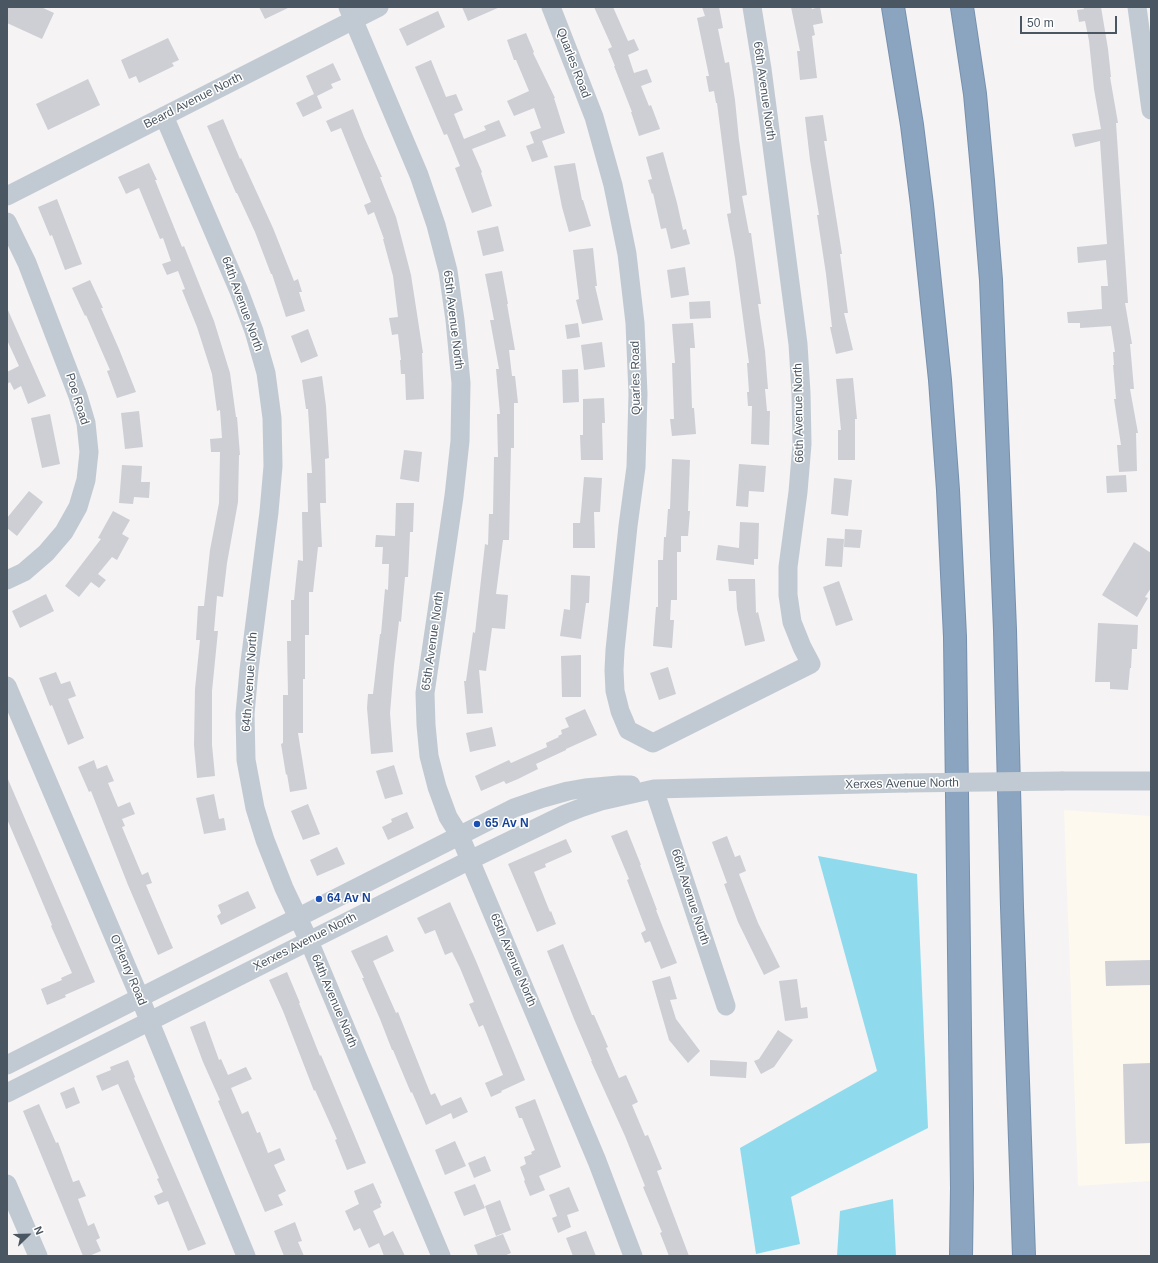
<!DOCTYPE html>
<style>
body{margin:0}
#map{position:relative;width:1158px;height:1263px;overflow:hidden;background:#f5f3f3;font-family:Arial,sans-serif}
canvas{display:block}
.frame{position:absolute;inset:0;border:8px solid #4a5661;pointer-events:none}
.north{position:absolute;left:8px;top:1215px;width:40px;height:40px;-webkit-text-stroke:3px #fff;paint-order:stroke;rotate:67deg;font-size:11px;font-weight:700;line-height:16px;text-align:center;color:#4a5661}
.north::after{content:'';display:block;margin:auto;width:14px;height:18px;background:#4a5661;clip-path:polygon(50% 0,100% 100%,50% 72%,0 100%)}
.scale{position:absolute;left:1020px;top:16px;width:97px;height:18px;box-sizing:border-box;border:2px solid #4a5661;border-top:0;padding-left:5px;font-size:12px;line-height:14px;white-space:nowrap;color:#4a5661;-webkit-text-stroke:3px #fff;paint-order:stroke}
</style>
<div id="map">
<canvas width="1158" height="1263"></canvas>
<div class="frame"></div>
<div class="north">N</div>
<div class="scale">50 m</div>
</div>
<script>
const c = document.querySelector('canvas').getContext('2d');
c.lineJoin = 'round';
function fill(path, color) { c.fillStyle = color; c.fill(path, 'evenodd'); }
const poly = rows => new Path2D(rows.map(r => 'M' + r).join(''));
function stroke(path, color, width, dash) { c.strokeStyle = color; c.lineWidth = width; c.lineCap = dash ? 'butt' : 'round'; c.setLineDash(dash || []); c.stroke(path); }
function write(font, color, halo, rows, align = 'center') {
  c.font = font + ' Arial,sans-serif'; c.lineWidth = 3; c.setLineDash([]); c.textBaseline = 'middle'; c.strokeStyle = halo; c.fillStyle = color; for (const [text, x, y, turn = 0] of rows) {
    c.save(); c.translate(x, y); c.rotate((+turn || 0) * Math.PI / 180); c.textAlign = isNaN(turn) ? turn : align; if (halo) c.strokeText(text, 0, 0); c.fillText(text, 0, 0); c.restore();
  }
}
fill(poly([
 [1064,810,1151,816,1151,1181,1078,1186]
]), '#fdf9ef');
fill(poly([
 [818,856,917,874,928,1128,791,1197,800,1244,756,1254,740,1148,877,1071],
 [893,1199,896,1256,837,1256,840,1211]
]), '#90daee');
fill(poly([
 [7,7,41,7,54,13,42,39,7,23],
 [259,7,290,7,265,19],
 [462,7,500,7,468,21],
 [594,7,613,7,628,41,634,39,639,50,628,55,634,73,647,69,652,82,641,86,649,106,651,105,660,129,639,136,631,112,632,112,614,66,615,66,608,49,612,47],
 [702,7,719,7,723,28,718,29,725,63,729,62,735,100,739,140,747,195,742,196,749,233,751,233,753,248,761,304,758,304,765,351,768,389,765,389,767,411,770,411,769,445,751,444,752,406,748,406,747,392,749,392,747,363,749,363,735,258,727,214,731,213,717,103,716,103,714,91,709,92,706,76,709,76,697,18,705,16],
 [791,7,811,7,812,9,820,7,823,23,813,25,815,35,812,36,817,78,800,80,797,51,800,51],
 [1083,7,1101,7,1108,49,1111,77,1110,77,1118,123,1116,123,1128,303,1125,303,1132,344,1130,344,1134,389,1130,389,1138,433,1136,433,1137,471,1119,472,1117,445,1121,445,1114,399,1116,399,1113,365,1114,365,1113,352,1115,352,1111,326,1080,328,1080,323,1068,323,1067,312,1102,309,1101,286,1108,286,1106,260,1078,263,1077,247,1107,244,1100,141,1075,147,1072,134,1101,129,1094,89,1089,41,1085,21,1079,22,1077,10,1084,9],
 [438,11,445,27,407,46,399,29],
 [526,33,534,52,533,53,555,98,554,98,565,133,542,141,548,157,532,162,526,146,534,143,530,132,541,128,534,108,514,116,507,101,529,91,516,60,514,60,507,40],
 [168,38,179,60,172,63,174,66,139,83,136,76,129,79,121,60],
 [431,60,446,97,456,94,463,110,454,114,464,139,486,130,484,126,499,120,506,136,472,149,482,172,481,173,492,206,472,213,455,168,460,166,447,134,444,135,415,67],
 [333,63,341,80,331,84,333,88,317,96,322,108,303,117,296,103,314,94,306,76],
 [88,79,100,105,48,130,36,104],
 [353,109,364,137,382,177,380,177,396,217,411,275,423,353,422,353,424,399,406,400,405,374,401,374,400,360,401,360,398,334,392,335,389,318,398,317,393,276,383,239,384,239,374,212,368,215,364,205,371,202,341,128,331,132,326,121],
 [823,115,827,141,824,141,842,254,840,254,848,313,844,313,853,350,836,354,830,327,832,327,826,274,817,215,819,215,810,160,805,117],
 [223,119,240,159,241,158,273,228,294,281,298,279,302,292,299,292,305,311,286,317,272,274,271,274,255,232,237,193,236,193,207,126],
 [663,152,677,203,683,230,686,229,690,244,671,249,666,228,661,229,653,193,652,194,648,180,652,179,646,157],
 [149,163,157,180,155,180,182,247,184,246,214,321,230,373,236,417,237,417,240,455,239,455,238,502,227,563,223,597,217,596,214,631,218,631,212,691,212,745,215,776,197,778,194,745,195,689,200,640,196,640,198,606,204,606,210,550,219,503,220,452,211,452,210,439,222,438,220,410,217,411,212,374,197,327,182,290,185,289,178,271,167,275,162,264,171,261,163,238,160,239,139,188,126,194,118,177],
 [575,163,582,200,583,200,591,226,569,232,562,207,554,166],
 [57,199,82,264,65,270,52,235,50,236,38,207],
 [498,226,504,251,483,256,477,231],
 [593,248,597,286,595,286,603,320,582,324,576,300,579,299,573,250],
 [685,267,689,295,671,298,667,270],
 [502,271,508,304,507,304,515,350,509,350,512,376,515,376,518,403,514,403,514,448,511,448,509,540,503,540,496,594,508,595,505,629,492,628,486,671,479,670,483,713,467,714,464,681,466,681,473,632,475,633,485,544,488,545,489,514,493,514,494,457,498,457,497,414,500,414,496,369,499,369,490,320,494,320,485,274],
 [90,280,103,308,101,308,119,349,136,392,117,398,107,371,110,370,86,315,85,316,72,288],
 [710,301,711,318,690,319,689,302],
 [7,308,46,396,28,404,21,386,14,390,10,382,7,384,7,372,19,366,7,340],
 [578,323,580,337,567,339,565,325],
 [693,323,695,348,690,348,692,408,694,408,696,434,672,436,670,419,674,419,672,363,675,363,672,324],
 [308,329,318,356,301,363,291,336],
 [602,342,605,367,584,370,581,345],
 [578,369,579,402,563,403,562,370],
 [322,376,326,406,329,458,325,459,326,503,320,503,322,547,318,547,313,592,309,592,309,635,305,635,305,679,303,679,303,733,298,733,307,789,290,792,287,774,286,775,281,744,283,743,283,695,288,695,287,641,291,641,291,600,294,600,298,560,303,561,302,512,308,512,307,473,312,473,308,409,306,409,302,380],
 [853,378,857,419,855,419,855,460,838,460,838,430,841,430,836,379],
 [604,398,605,423,602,423,603,460,581,460,580,435,583,435,583,399],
 [139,411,143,447,125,449,121,413],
 [50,414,60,464,42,468,31,418],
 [404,450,422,452,419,482,400,479],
 [672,459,690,460,688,511,690,511,688,536,681,536,681,552,677,552,677,600,671,600,670,620,674,620,672,648,653,646,656,607,658,607,658,560,663,560,664,537,666,537,668,509,670,509],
 [739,464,766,466,764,492,749,491,748,507,736,506],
 [122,465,142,466,141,482,150,482,149,498,134,497,133,504,119,503],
 [1126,475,1127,492,1107,493,1106,476],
 [584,477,602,478,600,512,594,512,595,548,573,548,573,523,580,523],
 [834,478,852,480,848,516,831,514],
 [29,491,43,502,17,536,7,528,7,518],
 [396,503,414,503,413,532,410,532,408,577,405,577,401,622,399,621,394,665,390,713,393,752,371,754,367,708,368,694,373,694,380,634,381,634,385,589,388,590,389,564,382,564,383,547,375,547,376,535,395,536],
 [113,511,130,520,122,534,129,538,117,560,112,557,98,574,106,580,99,588,91,582,79,597,65,586,101,539,98,538],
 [740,522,759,523,758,559,754,559,754,565,716,560,718,545,739,548],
 [845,529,862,530,860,548,844,547],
 [827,538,844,539,842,567,825,566],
 [1134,542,1151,553,1151,588,1145,597,1148,598,1137,617,1102,595],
 [571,575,590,576,589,603,586,603,581,639,560,636,564,609,570,610],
 [728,579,755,579,756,613,758,612,765,641,745,646,737,609,736,591,729,591],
 [839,581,853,620,836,626,823,587],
 [46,594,54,611,20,628,12,611],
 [1098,623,1138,625,1137,649,1132,649,1131,668,1130,668,1128,690,1110,689,1110,682,1095,682],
 [581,655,581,697,562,697,561,656],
 [668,667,676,694,659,700,650,673],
 [56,672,61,684,70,681,76,696,68,699,84,738,68,745,52,705,50,706,39,678],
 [585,709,597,735,566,749,566,750,536,764,538,769,518,779,506,784,504,781,481,791,475,776,509,760,511,763,547,747,546,743,559,737,558,736,562,734,561,730,569,727,565,718],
 [492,727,496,746,470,752,466,733],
 [94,760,97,769,107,765,114,781,108,783,118,807,130,802,135,814,122,819,125,826,122,827,142,875,148,872,152,883,146,885,173,948,158,955,128,885,91,791,89,792,78,767],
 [394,765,403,794,385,799,376,771],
 [7,777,95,982,65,995,66,997,47,1005,41,989,62,980,61,978,72,973,51,926,52,925,31,875,7,819],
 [214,794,219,819,224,818,226,830,204,834,196,798],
 [308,804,320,834,303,840,291,811],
 [407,812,414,828,388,840,382,827,392,822,391,819],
 [627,830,641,865,640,865,657,910,656,910,677,963,661,969,650,941,645,943,641,933,646,930,627,880,629,879,611,836],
 [727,836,735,857,740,855,746,871,739,874,758,923,780,967,764,975,738,922,724,884,727,883,712,842],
 [566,839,572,852,545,864,546,867,534,872,550,912,551,911,556,924,537,932,508,864],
 [337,847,345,864,317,876,310,860],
 [248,891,256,908,221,925,217,916,221,913,218,905],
 [450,902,476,961,525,1080,501,1091,502,1092,491,1097,485,1083,503,1075,483,1025,479,1027,469,1004,474,1002,460,968,452,952,445,955,435,930,425,934,417,918],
 [387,935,394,951,373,961,396,1013,398,1012,431,1095,435,1093,441,1106,461,1097,468,1112,453,1119,451,1113,426,1125,412,1092,411,1093,393,1050,392,1050,380,1019,362,978,364,978,351,951],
 [563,944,592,1015,594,1015,608,1047,606,1048,619,1078,626,1075,638,1102,632,1105,645,1136,648,1135,662,1169,657,1171,689,1256,669,1256,660,1233,662,1232,643,1187,645,1186,625,1136,591,1061,592,1061,574,1019,547,951],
 [1151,960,1151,985,1106,986,1105,961],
 [287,972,300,1003,299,1003,320,1056,321,1055,366,1163,347,1170,335,1140,337,1139,315,1090,314,1091,283,1011,269,980],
 [670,976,677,999,670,1000,676,1019,700,1051,688,1063,669,1040,652,981],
 [797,979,801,1008,807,1007,808,1018,785,1021,779,981],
 [205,1021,219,1060,221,1059,228,1075,246,1067,252,1079,231,1088,242,1114,248,1111,257,1133,260,1132,268,1153,280,1148,285,1160,274,1165,286,1191,278,1195,283,1205,265,1212,218,1101,220,1100,203,1062,190,1027],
 [778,1030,793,1040,774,1067,761,1074,754,1061,759,1059],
 [128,1060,135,1077,134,1078,206,1244,188,1251,168,1201,158,1205,154,1196,163,1192,157,1179,159,1178,118,1084,102,1091,96,1076,111,1070,110,1067],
 [710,1060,747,1062,746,1078,710,1076],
 [1151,1063,1151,1143,1125,1144,1123,1064],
 [74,1087,80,1103,66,1109,60,1093],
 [535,1099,561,1167,539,1176,545,1190,530,1196,524,1181,525,1180,520,1167,526,1164,524,1157,532,1154,531,1152,535,1150,522,1118,519,1118,515,1107],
 [39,1104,56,1143,58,1142,73,1182,79,1180,86,1196,78,1199,88,1226,94,1223,100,1238,96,1240,101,1251,89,1256,83,1256,23,1111],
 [455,1141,466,1166,445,1175,435,1150],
 [485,1156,491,1171,474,1178,468,1163],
 [373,1183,382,1203,380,1204,381,1207,373,1211,384,1236,393,1231,405,1256,384,1256,379,1243,369,1248,360,1228,354,1231,345,1211,359,1204,354,1191],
 [475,1184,485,1208,464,1216,454,1192],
 [569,1187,579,1211,567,1215,571,1227,558,1233,552,1218,557,1216,549,1195],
 [500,1200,511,1230,496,1236,485,1206],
 [295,1222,302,1241,298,1242,304,1256,284,1256,274,1231],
 [586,1231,596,1256,573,1256,566,1238],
 [503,1234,511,1253,504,1256,478,1256,474,1245]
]), '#cdcfd5');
const highway = poly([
 [893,7,912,125,922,205,940,380,948,490,955,637,962,1188,961,1256],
 [962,7,975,94,983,181,991,280,1005,630,1012,907,1024,1256]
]);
stroke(highway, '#7690ad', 24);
stroke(poly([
 [348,7,419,175,436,225,448,271,455,320,461,383,460,441,454,496,425,693,426,725,429,756,437,787,448,817,460,836,470,860,565,1085,597,1161,633,1256],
 [551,7,594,117,613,185,627,254,635,323,638,394,636,467,628,526,615,650,614,670,615,691,620,711,628,730,653,743,811,664,802,647,792,622,788,595,788,567,798,492,802,444,801,393,798,344,762,69,752,7],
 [1137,7,1151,110],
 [164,116,239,291,254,331,266,373,272,418,273,466,269,512,249,670,245,714,246,760,255,808,265,840,284,888,309,941,441,1256],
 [7,196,379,7],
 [7,222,27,263,78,396,86,423,89,452,86,480,78,507,64,532,46,553,24,572,7,580],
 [7,686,140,998,246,1256],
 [1062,781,1151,781],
 [654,789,726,1006],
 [7,1065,514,808,543,798,568,791,585,788,619,785,631,785],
 [7,1093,470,860,565,814,583,807,601,801,654,789,906,783],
 [7,1184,38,1256]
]), '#c1cad2', 19);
stroke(highway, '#8ba5c1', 22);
stroke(poly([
 [906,783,1062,781]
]), '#c1cad2', 19);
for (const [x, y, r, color] of [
 [477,824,4,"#1a4fb4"],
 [319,899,4,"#1a4fb4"]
]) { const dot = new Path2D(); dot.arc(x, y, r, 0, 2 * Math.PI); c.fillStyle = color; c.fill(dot); stroke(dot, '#fff', 1.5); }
write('12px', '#4a5661', '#fff', [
 ["Quarles Road",573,63,69],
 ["66th Avenue North",764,91,82],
 ["Beard Avenue North",193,101,-27],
 ["64th Avenue North",242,304,70],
 ["65th Avenue North",453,320,83],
 ["Quarles Road",636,378,-91],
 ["Poe Road",77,399,73],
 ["66th Avenue North",799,413,-91],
 ["65th Avenue North",433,641,-82],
 ["64th Avenue North",250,682,-86],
 ["Xerxes Avenue North",902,784,-1],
 ["66th Avenue North",690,897,72],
 ["Xerxes Avenue North",305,942,-27],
 ["65th Avenue North",513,960,67],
 ["O'Henry Road",128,970,67],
 ["64th Avenue North",334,1001,67]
]);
write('bold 12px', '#164399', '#fff', [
 ["65 Av N",485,824],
 ["64 Av N",327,899]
], 'left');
</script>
